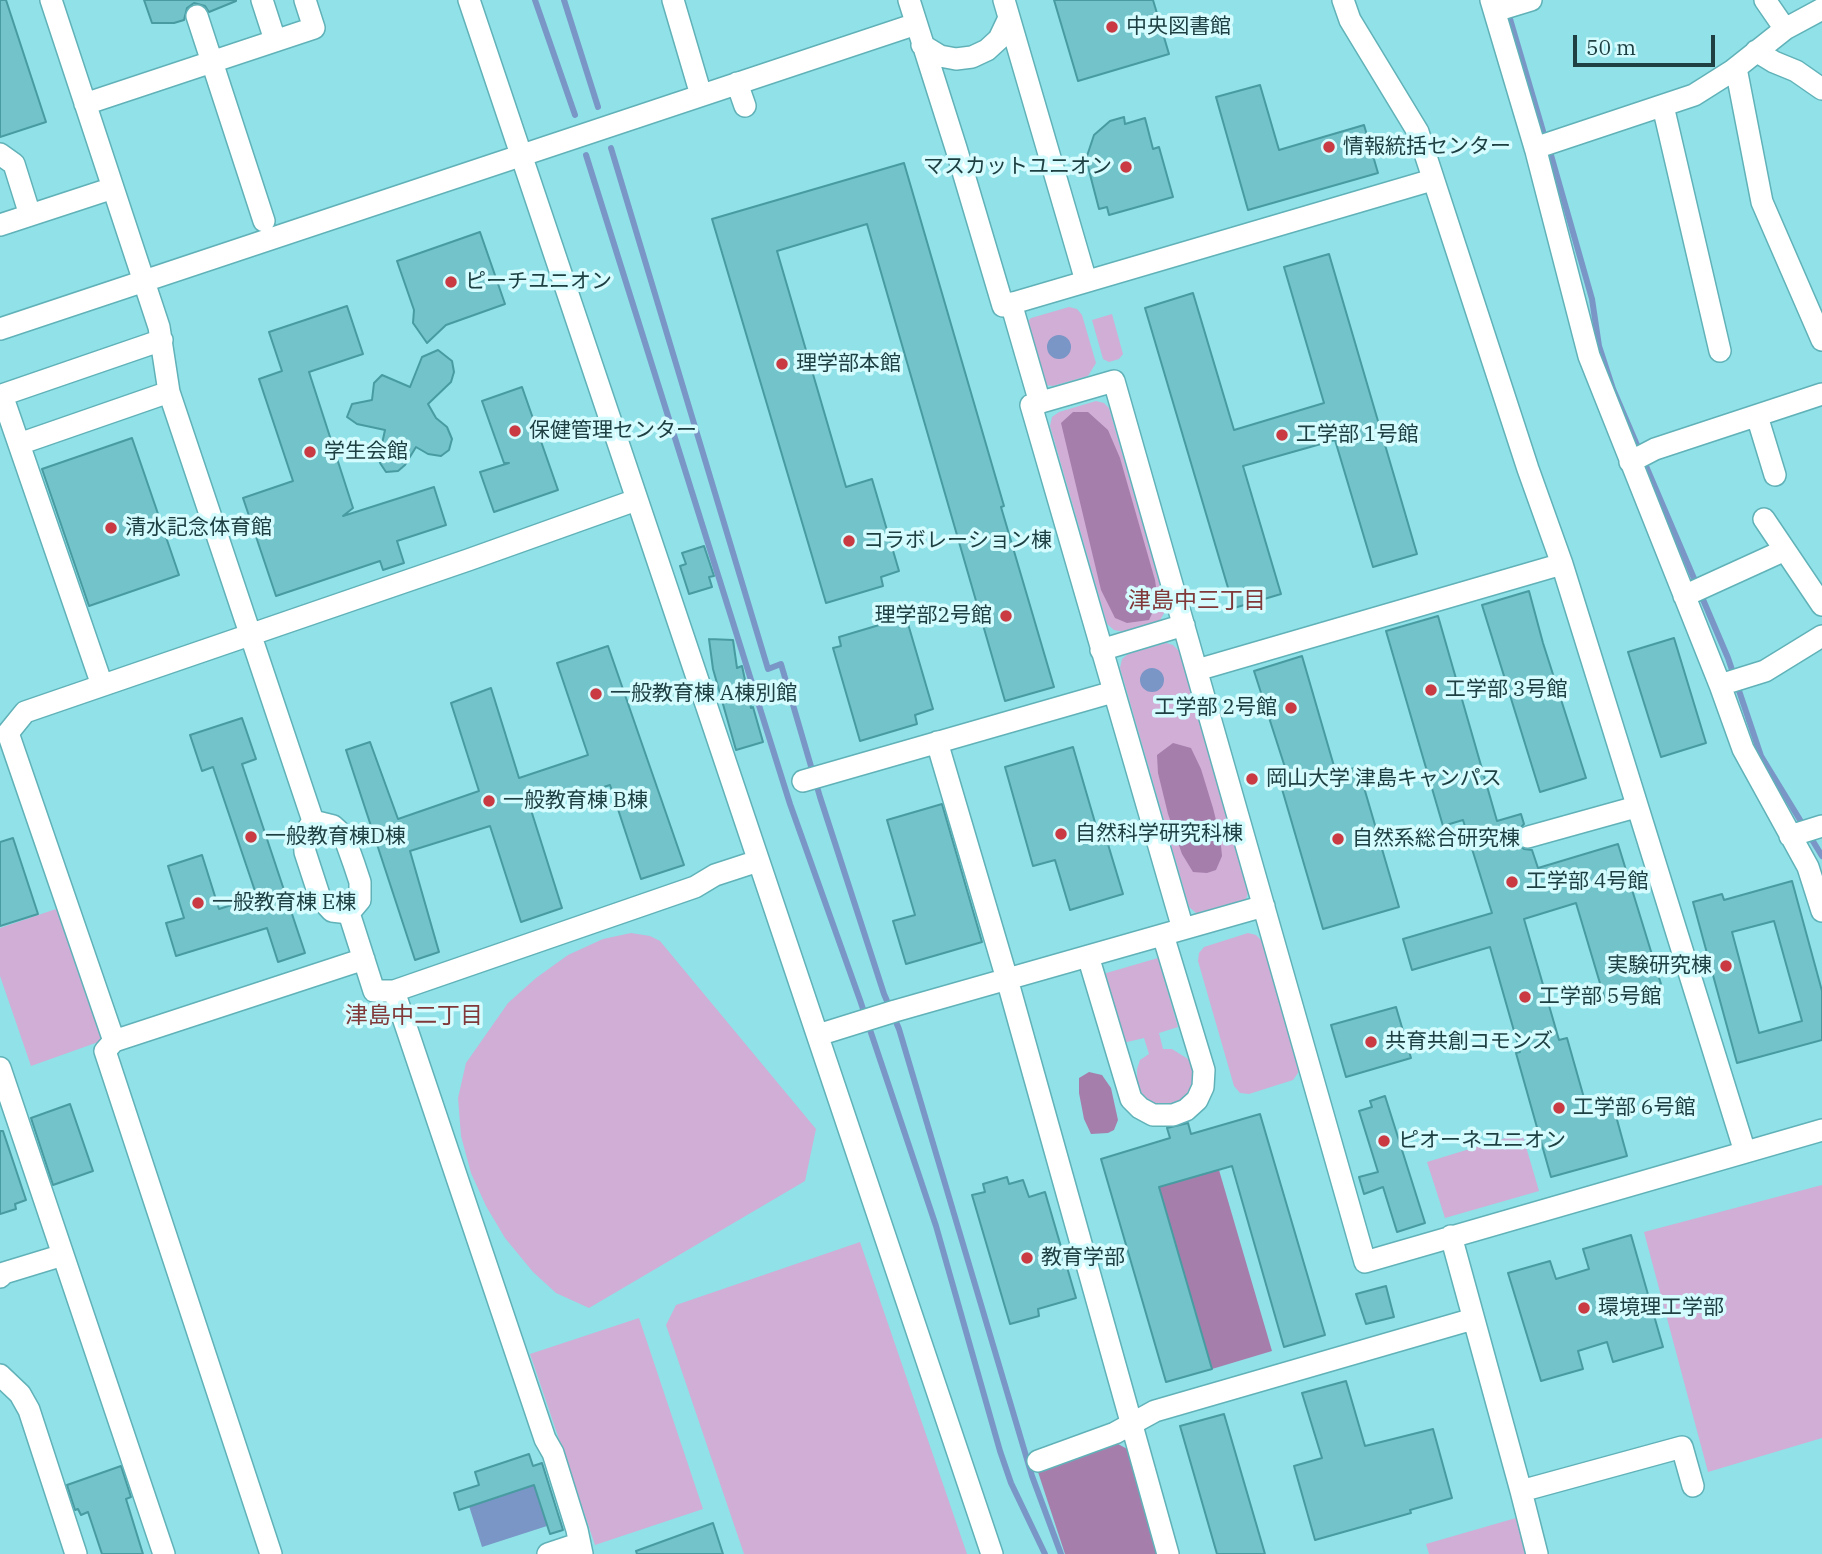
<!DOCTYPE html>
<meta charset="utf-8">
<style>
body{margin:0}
#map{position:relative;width:1822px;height:1554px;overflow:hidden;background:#90e2e8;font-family:"IBM Plex Serif",serif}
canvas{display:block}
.scale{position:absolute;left:1573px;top:35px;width:142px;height:32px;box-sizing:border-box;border:4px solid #1e4043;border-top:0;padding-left:9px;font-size:21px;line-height:24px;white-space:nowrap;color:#1e4043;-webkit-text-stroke:5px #d4fbfe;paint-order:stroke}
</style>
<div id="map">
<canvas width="1822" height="1554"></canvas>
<div class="scale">50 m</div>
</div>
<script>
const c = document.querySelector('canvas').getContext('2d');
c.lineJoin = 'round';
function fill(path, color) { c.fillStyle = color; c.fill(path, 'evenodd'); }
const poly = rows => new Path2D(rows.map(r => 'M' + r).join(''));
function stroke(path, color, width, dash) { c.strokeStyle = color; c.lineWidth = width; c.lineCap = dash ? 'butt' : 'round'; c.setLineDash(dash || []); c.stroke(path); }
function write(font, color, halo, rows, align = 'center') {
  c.font = font + ' "IBM Plex Serif","Noto Sans JP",serif'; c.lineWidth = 7; c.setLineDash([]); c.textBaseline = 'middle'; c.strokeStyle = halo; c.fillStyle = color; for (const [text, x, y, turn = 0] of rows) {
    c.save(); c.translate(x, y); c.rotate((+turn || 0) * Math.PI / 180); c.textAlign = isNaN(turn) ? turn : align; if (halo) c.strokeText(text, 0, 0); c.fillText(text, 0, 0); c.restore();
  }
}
fill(poly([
 [1069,307,1077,309,1082,315,1096,363,1088,376,1053,386,1043,385,1025,324,1031,318],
 [1112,314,1123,354,1119,359,1109,362,1103,359,1092,320],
 [1096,401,1104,403,1109,408,1167,608,1159,622,1124,632,1114,630,1107,624,1050,426,1052,417,1059,412],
 [1166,643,1173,645,1179,651,1249,890,1246,899,1241,904,1206,914,1196,913,1189,907,1120,668,1122,659,1128,654],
 [59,908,104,1040,31,1066,0,976,0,928],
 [631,933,650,936,660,941,816,1129,805,1181,589,1308,556,1293,533,1272,505,1238,486,1206,471,1173,461,1136,458,1098,466,1063,508,1003,536,978,568,955,603,939],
 [1248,933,1256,935,1263,942,1298,1064,1298,1073,1293,1080,1249,1094,1240,1093,1234,1086,1198,961,1199,953,1204,947],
 [1158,958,1178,1027,1159,1033,1163,1049,1172,1049,1188,1059,1193,1068,1194,1081,1190,1092,1182,1101,1171,1106,1158,1106,1148,1103,1137,1086,1137,1069,1140,1060,1149,1054,1144,1038,1123,1043,1103,974],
 [1522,1133,1539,1191,1445,1218,1427,1162],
 [1822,1185,1822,1438,1708,1472,1644,1232],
 [860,1242,967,1554,744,1554,666,1325,676,1305],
 [639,1318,703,1509,595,1545,530,1354],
 [1516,1518,1526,1554,1429,1554,1426,1544]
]), '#d0aed5');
fill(poly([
 [1073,412,1088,412,1108,430,1120,458,1155,580,1158,601,1149,620,1127,623,1115,618,1101,590,1061,423],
 [1173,743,1191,748,1201,769,1213,808,1220,836,1222,856,1216,870,1207,873,1193,872,1182,854,1168,814,1158,773,1157,755],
 [1089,1072,1102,1075,1111,1088,1118,1120,1114,1130,1108,1133,1091,1134,1084,1119,1079,1093,1079,1078],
 [1219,1170,1272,1351,1212,1369,1159,1187],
 [1118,1444,1131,1451,1160,1554,1065,1554,1038,1472]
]), '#a67eac');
fill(poly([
 '1047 347a12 12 0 1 1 24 0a12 12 0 1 1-24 0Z',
 '1140 680a12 12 0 1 1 24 0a12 12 0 1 1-24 0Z',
 [534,1485,547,1526,482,1547,469,1506]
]), '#7a96c7');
stroke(poly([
 [535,0,575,115],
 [564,0,598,107],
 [1508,12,1543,131],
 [611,148,768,669,781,664,820,797,884,994,899,1029,1032,1476,1061,1554],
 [586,155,790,804,860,1000,936,1226,1000,1451,1011,1483,1045,1554],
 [1551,155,1592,299,1599,346,1613,389,1728,658,1761,756,1822,856]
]), '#7a96c7', 6);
const building = poly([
 [0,0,6,0,46,122,0,137,0,0],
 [144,0,236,0,236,1,209,12,205,6,194,3,187,8,184,20,174,23,152,23,144,0],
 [1054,0,1153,0,1169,54,1078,81,1054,0],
 [1260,85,1279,150,1364,125,1378,173,1248,210,1216,97,1260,85],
 [1124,117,1125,124,1145,118,1153,149,1159,147,1173,197,1109,215,1107,207,1099,209,1086,159,1094,135,1110,121,1124,117],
 [904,163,1004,506,1001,507,1054,687,1005,701,867,224,777,251,846,487,872,479,899,571,881,577,883,586,826,603,712,219,904,163],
 [480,232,505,304,446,325,427,343,413,323,414,310,397,261,480,232],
 [1329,254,1417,554,1373,567,1335,440,1243,466,1281,594,1234,608,1145,308,1193,293,1234,430,1324,403,1284,267,1329,254],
 [347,306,363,354,309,372,353,508,343,516,434,487,446,525,397,541,404,563,383,570,380,561,276,596,243,498,293,481,259,379,282,371,269,332,347,306],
 [438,350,452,361,454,372,451,382,428,404,436,418,447,427,452,439,449,450,441,456,428,454,416,447,405,465,398,471,386,472,380,463,380,453,385,430,357,424,347,417,352,404,372,400,374,383,382,375,410,387,422,357,438,350],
 [522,387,558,490,494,512,480,472,509,463,504,463,482,401,522,387],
 [132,438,179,575,89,606,42,469,132,438],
 [704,546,714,576,709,577,712,587,689,594,680,566,686,564,682,553,704,546],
 [1529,591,1543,643,1586,778,1540,792,1482,605,1529,591],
 [1438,616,1497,821,1521,814,1524,824,1516,833,1516,841,1524,849,1532,850,1538,868,1618,844,1661,984,1605,1000,1576,903,1524,919,1559,1040,1567,1038,1588,1112,1613,1105,1627,1156,1551,1177,1516,1053,1520,1052,1490,947,1412,970,1403,939,1492,913,1463,820,1443,826,1386,631,1438,616],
 [906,617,933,709,915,715,917,724,860,741,833,648,841,646,839,637,906,617],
 [1674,638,1706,743,1661,757,1628,652,1674,638],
 [709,639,733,640,737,668,742,666,751,708,753,707,763,742,736,750,713,669,709,639],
 [608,646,684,865,641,879,610,785,531,810,562,908,521,922,490,826,410,851,439,952,415,960,346,750,370,742,398,819,479,791,451,703,491,688,519,778,588,755,557,663,608,646],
 [1302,656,1336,773,1358,767,1399,907,1323,929,1282,789,1291,786,1254,671,1302,656],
 [242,718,256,759,242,764,305,953,278,962,267,928,176,956,166,923,184,918,168,866,202,855,219,909,257,897,213,767,202,771,190,735,242,718],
 [1073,747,1101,843,1107,841,1123,894,1070,910,1055,860,1033,866,1005,767,1073,747],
 [942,804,982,942,906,964,893,921,915,915,887,820,942,804],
 [13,838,38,914,0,926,0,842,13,838],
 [1792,881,1822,991,1822,1040,1737,1063,1693,902,1722,894,1724,900,1792,881],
 [1774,921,1802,1021,1759,1033,1732,932,1774,921],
 [1396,1007,1411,1058,1346,1077,1331,1025,1396,1007],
 [1385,1096,1425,1223,1397,1232,1383,1187,1364,1194,1359,1177,1378,1172,1359,1111,1372,1107,1370,1101,1385,1096],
 [70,1104,93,1171,53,1185,31,1118,70,1104],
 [1260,1114,1325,1335,1284,1347,1232,1166,1159,1187,1212,1369,1166,1382,1101,1159,1170,1138,1167,1128,1188,1123,1191,1134,1260,1114],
 [0,1131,3,1131,26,1200,15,1204,16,1209,0,1214,0,1131],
 [1007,1177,1009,1184,1023,1180,1029,1197,1045,1192,1076,1298,1038,1309,1039,1316,1010,1324,972,1195,985,1192,983,1184,1007,1177],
 [1631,1235,1663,1347,1613,1362,1607,1342,1578,1351,1583,1369,1541,1381,1508,1273,1550,1261,1556,1279,1589,1269,1583,1249,1631,1235],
 [1386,1286,1394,1317,1366,1324,1356,1294,1386,1286],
 [1346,1381,1365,1446,1433,1429,1452,1498,1410,1510,1411,1513,1315,1540,1294,1466,1322,1458,1302,1393,1346,1381],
 [1224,1414,1265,1554,1217,1554,1180,1426,1224,1414],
 [529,1454,533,1466,542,1463,563,1530,550,1534,534,1485,459,1510,454,1493,479,1485,475,1472,529,1454],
 [121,1466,131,1497,126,1499,143,1554,102,1554,88,1512,81,1515,78,1509,75,1510,67,1485,121,1466],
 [713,1523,723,1554,637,1554,636,1551,713,1523]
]);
fill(building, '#72c4ca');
stroke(building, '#489ba1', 2);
const minor = poly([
 [51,0,159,327,169,392,313,821,333,826,344,836,354,864,360,882,360,900,349,913,374,991,394,991,695,887,715,875,758,861],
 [262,0,275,40],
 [469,0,992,1554],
 [673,0,701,95],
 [909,0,956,148,1003,306,1432,180],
 [1004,0,1086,281],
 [1343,0,1350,20,1418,132,1528,469,1562,564,1745,1152],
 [1491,0,1536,151,1589,356,1720,685,1743,749,1808,867,1822,911],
 [1765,0,1785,29],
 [1495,11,1531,0],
 [197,16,264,221],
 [922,45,940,56,956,59,972,57,987,50,999,39,1009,18],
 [1756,51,1774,62,1796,71,1822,89],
 [1736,68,1762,202,1822,340],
 [737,83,745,106],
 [85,104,314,28,305,0],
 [1663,106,1720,351],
 [1535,148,1694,95,1732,71,1785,29,1822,9],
 [0,154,14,164,30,215],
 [0,225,113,188],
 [1011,303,1040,403],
 [0,329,916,24],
 [1757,416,1775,475],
 [19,444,169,392],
 [1630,462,1655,449,1822,394],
 [1764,519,1822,605],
 [1684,596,1785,550],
 [1101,650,1184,625],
 [1197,670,1562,564],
 [102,685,2,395,162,340],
 [1720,685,1765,671,1822,636],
 [937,742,1007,979,1168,1554],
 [803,781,1113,692],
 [313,821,304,835,305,852,320,898,332,911,349,913],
 [1790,836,1822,826],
 [1528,837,1636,807],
 [1183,929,1031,405,1114,381,1365,1262,1822,1130],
 [1088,956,1131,1099,1140,1108,1153,1115,1173,1115,1186,1110,1197,1100,1203,1087,1204,1070,1163,935],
 [394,991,545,1439,553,1453,577,1530,582,1554],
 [818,1035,895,1011,1264,906],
 [114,1041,8,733,25,712,468,560,636,500],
 [0,1068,164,1554],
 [1451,1236,1521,1491,1682,1447,1693,1486],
 [0,1277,4,1273,63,1255],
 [0,1375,20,1394,29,1410,76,1554],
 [1038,1461,1115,1433,1155,1411,1473,1319],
 [1521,1491,1537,1554],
 [271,1554,105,1051,114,1041,364,959],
 [548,1554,578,1544]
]);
stroke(minor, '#60b2b8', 24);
stroke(minor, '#fff', 21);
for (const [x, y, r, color] of [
 [1112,27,7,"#ca3a43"],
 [1329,147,7,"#ca3a43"],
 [1126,167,7,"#ca3a43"],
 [451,282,7,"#ca3a43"],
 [782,364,7,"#ca3a43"],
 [515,431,7,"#ca3a43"],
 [1282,435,7,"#ca3a43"],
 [310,452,7,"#ca3a43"],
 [111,528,7,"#ca3a43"],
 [849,541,7,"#ca3a43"],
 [1006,616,7,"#ca3a43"],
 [1431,690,7,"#ca3a43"],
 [596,694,7,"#ca3a43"],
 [1291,708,7,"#ca3a43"],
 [1252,779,7,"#ca3a43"],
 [489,801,7,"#ca3a43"],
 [1061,834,7,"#ca3a43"],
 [251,837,7,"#ca3a43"],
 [1338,839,7,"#ca3a43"],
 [1512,882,7,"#ca3a43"],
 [198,903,7,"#ca3a43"],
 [1726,966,7,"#ca3a43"],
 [1525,997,7,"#ca3a43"],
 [1371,1042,7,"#ca3a43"],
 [1559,1108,7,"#ca3a43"],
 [1384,1141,7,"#ca3a43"],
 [1027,1258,7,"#ca3a43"],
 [1584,1308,7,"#ca3a43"]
]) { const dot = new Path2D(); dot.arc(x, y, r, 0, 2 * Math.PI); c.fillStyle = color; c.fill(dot); stroke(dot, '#d4fbfe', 2.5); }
write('21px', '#1e4043', '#d4fbfe', [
 ["中央図書館",1126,27],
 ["情報統括センター",1343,147],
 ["マスカットユニオン",1112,167,"right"],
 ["ピーチユニオン",465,282],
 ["理学部本館",796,364],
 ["保健管理センター",529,431],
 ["工学部 1号館",1296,435],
 ["学生会館",324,452],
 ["清水記念体育館",125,528],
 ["コラボレーション棟",863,541],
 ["理学部2号館",992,616,"right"],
 ["工学部 3号館",1445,690],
 ["一般教育棟 A棟別館",610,694],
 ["工学部 2号館",1277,708,"right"],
 ["岡山大学 津島キャンパス",1266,779],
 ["一般教育棟 B棟",503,801],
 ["自然科学研究科棟",1075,834],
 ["一般教育棟D棟",265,837],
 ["自然系総合研究棟",1352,839],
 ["工学部 4号館",1526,882],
 ["一般教育棟 E棟",212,903],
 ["実験研究棟",1712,966,"right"],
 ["工学部 5号館",1539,997],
 ["共育共創コモンズ",1385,1042],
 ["工学部 6号館",1573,1108],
 ["ピオーネユニオン",1398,1141],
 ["教育学部",1041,1258],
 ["環境理工学部",1598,1308]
], 'left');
write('23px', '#803838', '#d4fbfe', [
 ["津島中三丁目",1197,601],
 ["津島中二丁目",414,1016]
]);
</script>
